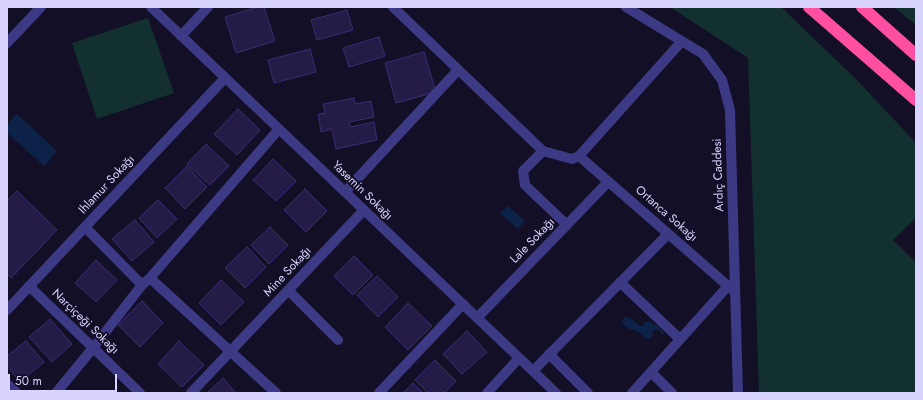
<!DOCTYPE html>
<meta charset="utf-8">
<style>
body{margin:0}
#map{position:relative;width:923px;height:400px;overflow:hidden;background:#130f26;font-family:Jost,sans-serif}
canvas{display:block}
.frame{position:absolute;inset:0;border:8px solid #d9d4ff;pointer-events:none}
.scale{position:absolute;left:8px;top:374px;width:109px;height:18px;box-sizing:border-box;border:2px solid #d9d4ff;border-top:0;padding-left:5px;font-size:12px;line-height:14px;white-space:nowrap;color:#d9d4ff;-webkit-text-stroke:3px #130f26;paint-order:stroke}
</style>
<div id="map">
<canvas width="923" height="400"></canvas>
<div class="frame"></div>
<div class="scale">50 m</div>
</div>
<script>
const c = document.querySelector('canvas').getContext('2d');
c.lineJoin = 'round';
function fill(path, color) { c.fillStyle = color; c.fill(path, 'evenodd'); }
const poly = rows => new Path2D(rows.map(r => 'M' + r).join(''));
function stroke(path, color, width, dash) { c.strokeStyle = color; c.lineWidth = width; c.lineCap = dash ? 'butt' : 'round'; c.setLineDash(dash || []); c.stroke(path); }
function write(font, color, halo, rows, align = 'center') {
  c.font = font + ' Jost,sans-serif'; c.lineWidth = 4; c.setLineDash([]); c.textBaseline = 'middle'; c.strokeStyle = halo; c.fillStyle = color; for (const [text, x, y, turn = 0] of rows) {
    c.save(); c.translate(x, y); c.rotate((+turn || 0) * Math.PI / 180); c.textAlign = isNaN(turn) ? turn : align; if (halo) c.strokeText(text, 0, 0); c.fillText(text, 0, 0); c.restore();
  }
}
fill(poly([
 [670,7,781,7,856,79,916,143,916,218,893,240,916,262,916,393,759,393,748,58],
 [894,7,916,7,916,26,916,25],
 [148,18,174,93,97,119,72,43]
]), '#12302f');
fill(poly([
 [17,114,57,151,44,166,7,133,7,125],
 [508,206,525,221,518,229,500,213],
 [624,317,630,318,640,326,643,326,645,322,650,322,658,326,664,333,662,334,659,330,653,330,652,337,649,339,647,339,635,330,629,329,622,323]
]), '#0c2248');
const building = poly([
 [258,7,264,7,275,41,236,53,225,17,258,7],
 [347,10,353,30,317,40,311,20,347,10],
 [379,37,385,56,349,67,343,48,379,37],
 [310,49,316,72,274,83,268,60,310,49],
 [424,52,436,92,396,103,385,63,424,52],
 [354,98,355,104,371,101,374,117,349,122,350,127,374,122,377,140,336,149,332,129,321,132,318,114,325,113,323,104,354,98],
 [238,109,260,130,237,155,214,134,238,109],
 [206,144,229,166,210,185,187,164,206,144],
 [273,159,296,181,276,201,253,180,273,159],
 [187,166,207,187,185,209,165,188,187,166],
 [305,189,327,211,306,232,284,210,305,189],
 [17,191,57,230,11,278,7,274,7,234,10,232,7,229,7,201,17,191],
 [158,200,177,219,157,238,139,218,158,200],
 [135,220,154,242,132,261,112,239,135,220],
 [270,227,288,245,269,264,251,245,270,227],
 [247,247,266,267,245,288,225,268,247,247],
 [354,256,373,275,353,295,334,276,354,256],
 [96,260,117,280,96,302,75,283,96,260],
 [377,276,398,297,378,317,357,295,377,276],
 [221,280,244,302,221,325,199,303,221,280],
 [142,301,163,323,140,347,118,325,142,301],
 [408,303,432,326,408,350,385,327,408,303],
 [50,319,72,344,52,362,29,337,50,319],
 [467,331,487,352,462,374,443,354,467,331],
 [26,341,44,362,20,382,7,366,7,356,26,341],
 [179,341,204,365,182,387,158,364,179,341],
 [435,360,456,381,444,393,428,393,415,380,435,360],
 [223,378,236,393,207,393,223,378],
 [413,383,423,393,403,393,413,383]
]);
fill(building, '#241b47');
stroke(building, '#3b2d73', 1);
stroke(poly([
 [151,7,556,393],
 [393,7,543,151,572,159,579,156,682,41],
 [626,7,703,54,722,80,730,110,738,393],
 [181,36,208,7],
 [7,43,41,7],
 [543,151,523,171,525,185,567,225],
 [579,156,735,292],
 [345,192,458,70],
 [150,278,276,393],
 [620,282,680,339],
 [142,285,150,278,279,129],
 [29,286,140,393],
 [288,290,338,340],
 [7,310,225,78],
 [477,318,608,182],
 [549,354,588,393],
 [533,371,668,234],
 [651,372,672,393],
 [7,384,17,393],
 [56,393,93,348,142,285,85,227],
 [191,393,364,210],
 [379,393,463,304],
 [487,393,519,358],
 [632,393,728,286]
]), '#3d3a85', 10);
stroke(poly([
 [809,7,916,100],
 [862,7,916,55]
]), '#ff4fa3', 12);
write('12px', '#d9d4ff', '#130f26', [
 ["Ardıç Caddesi",719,175,-92],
 ["Ihlamur Sokağı",107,185,-47],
 ["Yasemin Sokağı",362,191,44],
 ["Ortanca Sokağı",666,214,41],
 ["Lale Sokağı",533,241,-46],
 ["Mine Sokağı",288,272,-47],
 ["Narçiçeği Sokağı",85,322,44]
]);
</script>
